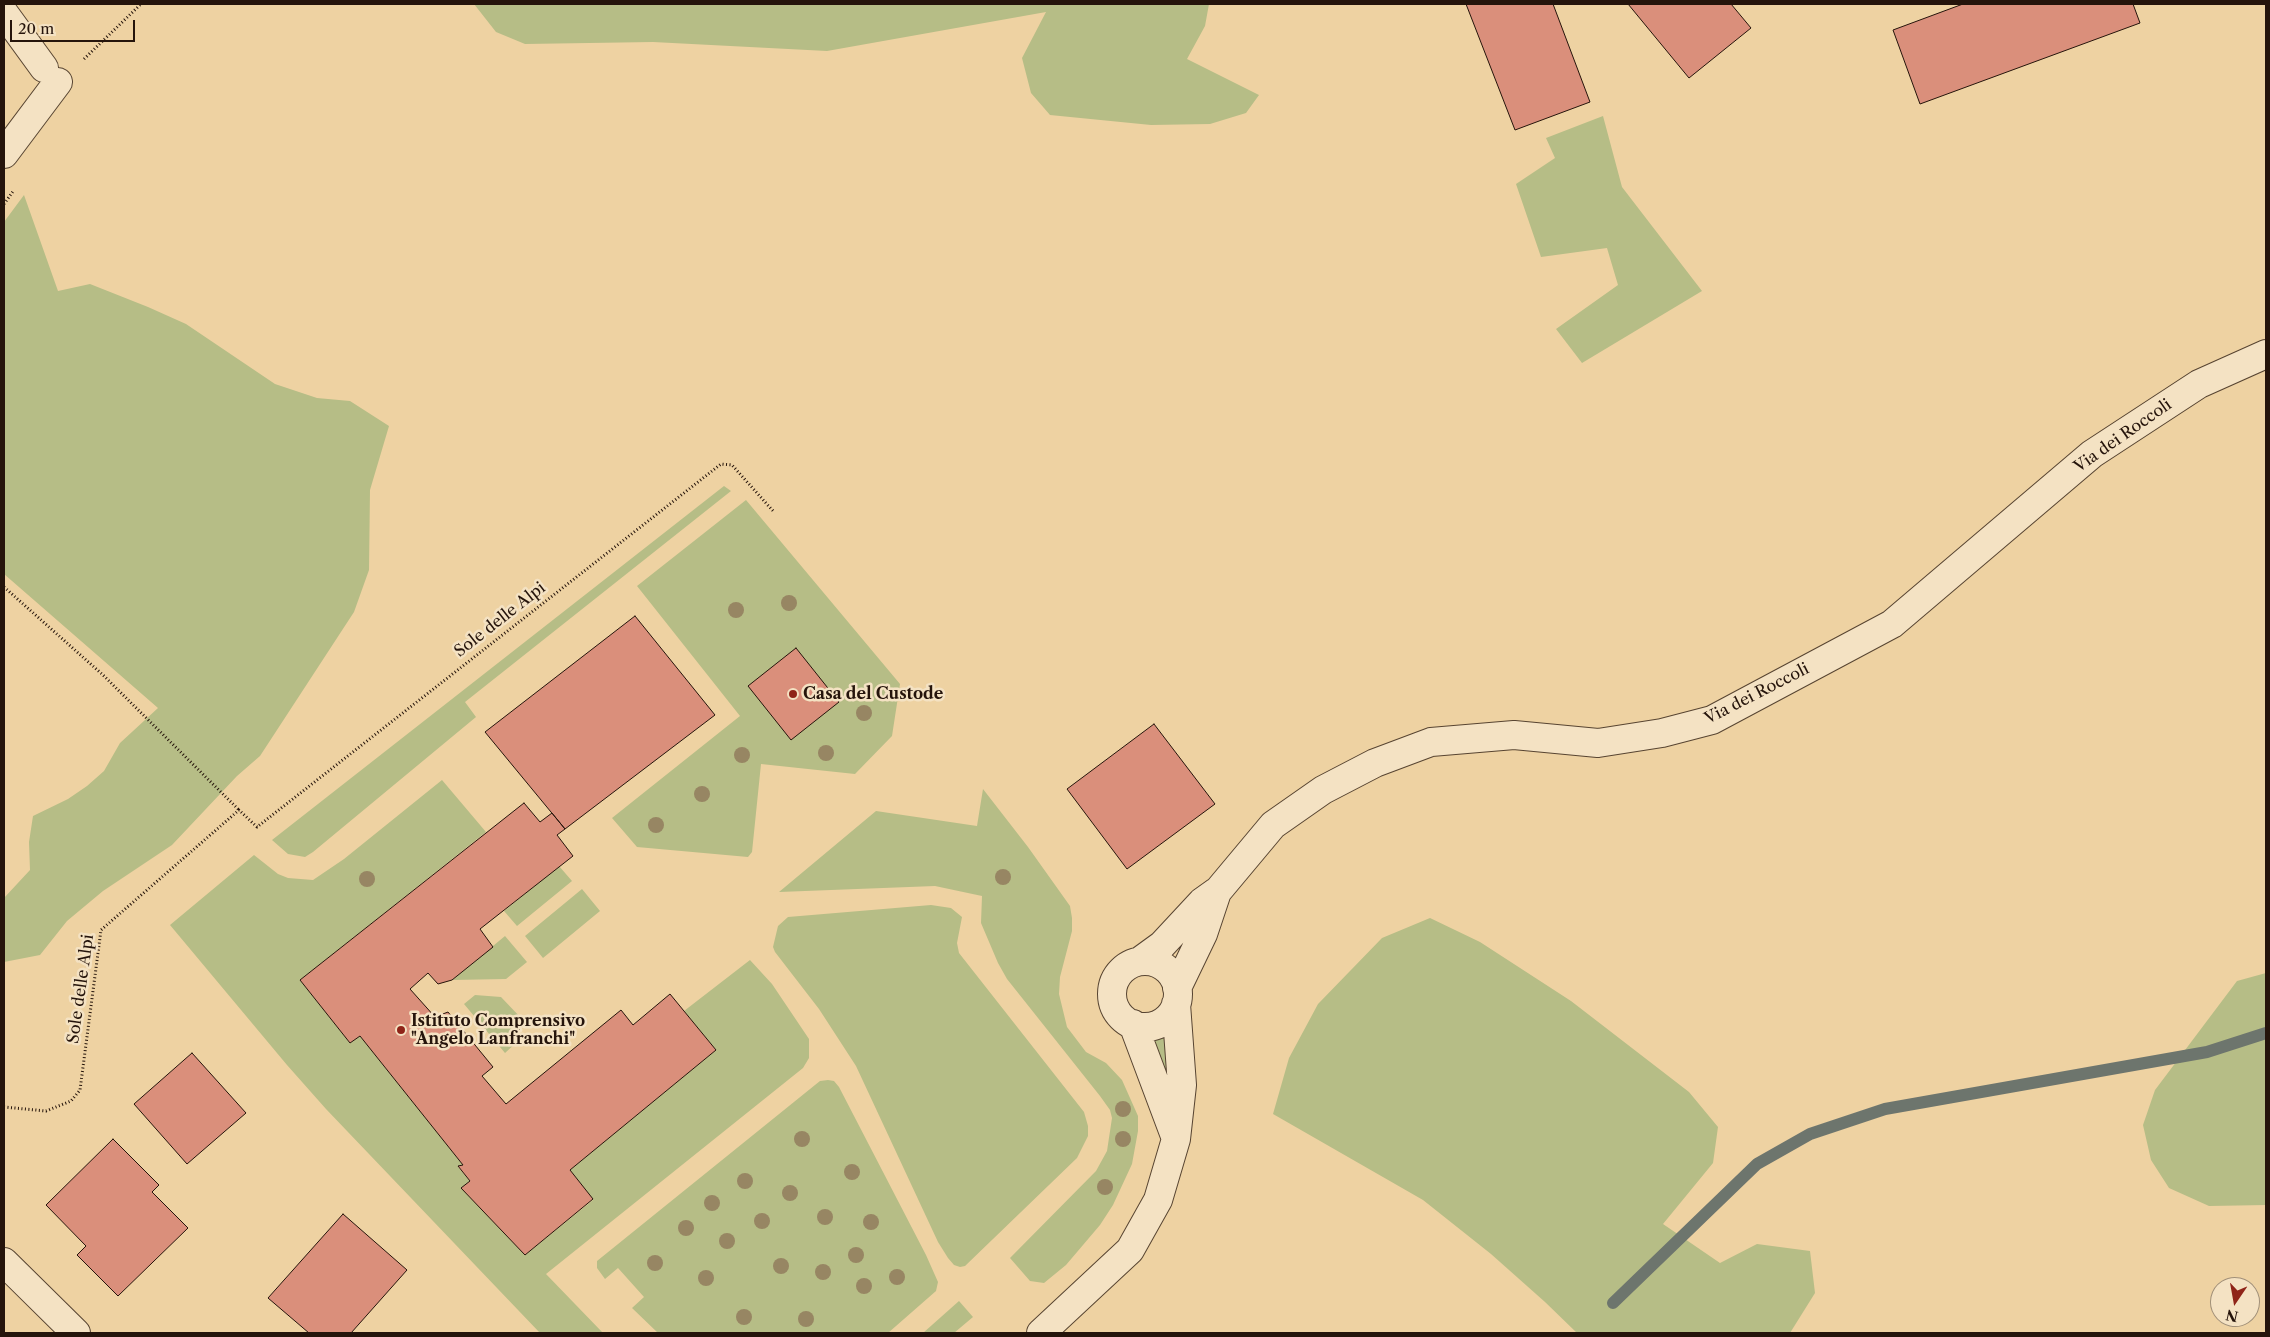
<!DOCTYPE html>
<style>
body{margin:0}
#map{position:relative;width:2270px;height:1337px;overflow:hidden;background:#eed2a2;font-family:"Libre Caslon Text",serif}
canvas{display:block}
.frame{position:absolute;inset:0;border:5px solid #25140b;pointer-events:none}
.north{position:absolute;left:2210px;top:1277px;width:50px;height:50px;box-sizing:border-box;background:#f4e2c3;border:1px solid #a19079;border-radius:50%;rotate:192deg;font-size:14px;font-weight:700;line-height:20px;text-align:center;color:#25140b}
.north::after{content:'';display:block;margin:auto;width:18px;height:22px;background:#8f2418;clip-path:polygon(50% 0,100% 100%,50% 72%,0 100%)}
.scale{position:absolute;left:10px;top:20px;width:125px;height:22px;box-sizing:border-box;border:2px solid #25140b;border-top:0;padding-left:6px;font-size:15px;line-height:18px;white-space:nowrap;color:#25140b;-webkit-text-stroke:4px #f4e2c3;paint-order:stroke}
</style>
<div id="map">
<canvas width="2270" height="1337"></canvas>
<div class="frame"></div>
<div class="north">N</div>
<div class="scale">20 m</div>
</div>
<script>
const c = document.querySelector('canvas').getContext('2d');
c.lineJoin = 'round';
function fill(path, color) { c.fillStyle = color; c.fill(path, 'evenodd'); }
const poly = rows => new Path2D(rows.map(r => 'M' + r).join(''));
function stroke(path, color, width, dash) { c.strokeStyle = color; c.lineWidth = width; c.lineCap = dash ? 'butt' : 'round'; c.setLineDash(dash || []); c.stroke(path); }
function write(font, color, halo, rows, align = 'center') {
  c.font = font + ' "Libre Caslon Text",serif'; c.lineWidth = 5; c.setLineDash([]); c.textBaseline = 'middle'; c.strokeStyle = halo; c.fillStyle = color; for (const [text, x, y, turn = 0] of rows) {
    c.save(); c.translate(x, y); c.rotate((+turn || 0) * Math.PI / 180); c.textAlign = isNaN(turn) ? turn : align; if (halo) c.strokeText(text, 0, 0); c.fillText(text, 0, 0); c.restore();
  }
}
fill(poly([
 [474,4,1209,4,1205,26,1187,59,1259,95,1246,113,1210,124,1151,125,1050,115,1031,93,1022,58,1046,12,827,51,653,42,525,44,496,32],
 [1603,116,1622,187,1702,291,1582,363,1556,329,1618,285,1607,248,1541,257,1516,184,1555,158,1546,138],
 [24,195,58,291,90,284,148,307,186,324,275,384,317,398,350,401,389,426,370,490,369,570,354,612,260,756,237,776,172,845,103,891,67,921,40,955,4,962,4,898,30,870,29,842,33,816,68,799,87,786,104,771,120,743,158,708,4,574,4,222],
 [724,486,731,491,465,702,476,717,313,852,305,857,288,854,272,840],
 [746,500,900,684,892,736,855,774,761,764,752,852,748,857,637,847,612,818,740,716,637,586],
 [442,780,486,832,300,980,350,1043,360,1036,463,1165,458,1167,470,1181,462,1189,525,1255,593,1200,570,1170,716,1050,684,1011,750,960,772,984,809,1039,809,1058,803,1068,546,1274,603,1333,540,1333,326,1109,287,1065,170,925,254,855,278,874,288,878,313,880,344,859],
 [983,789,1028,847,1070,906,1072,918,1072,931,1060,977,1059,994,1067,1027,1086,1052,1106,1063,1122,1080,1138,1116,1138,1131,1132,1164,1113,1205,1100,1225,1066,1265,1044,1283,1030,1281,1010,1258,1096,1171,1107,1151,1112,1118,1110,1110,1100,1096,1007,979,998,963,981,923,982,896,935,886,779,892,876,811,977,826],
 [559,866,572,881,517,926,504,911],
 [582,889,600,911,543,958,525,936],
 [931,905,951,908,962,917,957,943,959,953,1084,1112,1088,1126,1088,1136,1077,1158,965,1266,960,1267,954,1265,948,1258,938,1242,856,1066,819,1009,775,952,773,947,778,926,788,917],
 [1430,918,1480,942,1571,1001,1689,1092,1718,1127,1713,1163,1663,1224,1720,1263,1757,1244,1810,1251,1815,1293,1790,1333,1577,1333,1545,1302,1491,1254,1423,1200,1273,1114,1289,1058,1318,1004,1382,938],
 [505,936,527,962,506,979,452,980],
 [2266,973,2266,1205,2209,1206,2169,1188,2151,1160,2143,1125,2155,1090,2237,981],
 [475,995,501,997,522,1019,518,1041,505,1053,464,1004],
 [1168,1026,1173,1103,1150,1034,1158,1034],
 [828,1080,834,1081,839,1087,926,1255,938,1282,936,1291,888,1333,658,1333,632,1308,644,1297,618,1268,605,1279,597,1268,597,1261,815,1085,820,1081],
 [959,1301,973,1317,954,1333,923,1333]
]), '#b6bd86');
stroke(poly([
 [1613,1303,1757,1164,1810,1134,1885,1109,2207,1052,2266,1033]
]), '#6d756d', 12);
const building = poly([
 [1466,4,1553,4,1590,102,1515,130,1466,4],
 [1628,4,1731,4,1751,28,1689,78,1628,4],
 [1963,4,2133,4,2140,23,1920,104,1893,30,1963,4],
 [635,616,715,715,565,829,485,732,635,616],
 [796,648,839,702,791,740,748,686,796,648],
 [1154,724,1215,804,1127,869,1067,789,1154,724],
 [524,803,540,822,552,813,565,829,557,835,573,856,480,929,493,947,452,980,438,984,428,973,410,989,435,1017,448,1012,493,1067,482,1076,506,1104,621,1010,633,1025,670,994,716,1050,570,1170,593,1199,525,1255,461,1188,470,1181,458,1166,463,1165,360,1036,350,1043,300,980,524,803],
 [192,1053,246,1113,187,1164,134,1104,192,1053],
 [113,1139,159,1185,152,1192,188,1228,118,1296,77,1255,86,1246,46,1205,113,1139],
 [343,1214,407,1270,351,1333,309,1333,268,1298,343,1214]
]);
fill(building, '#da8f7b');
stroke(building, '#25140b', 1);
const minor = poly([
 [4,13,44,68],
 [4,154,58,82],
 [1140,961,1162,945,1202,902,1216,892],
 '1112 994a33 33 0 1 1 66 0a33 33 0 1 1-66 0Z',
 [1177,988,1203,934,1217,892,1273,825,1323,790,1375,763,1431,742,1514,735,1598,743,1662,733,1712,720,1892,624,2092,454,2199,384,2266,354],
 [1133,1024,1175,1136],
 [4,1262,76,1333],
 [1041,1333,1130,1250,1158,1200,1176,1139,1182,1085,1176,1004]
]);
stroke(minor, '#574431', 30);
stroke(poly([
 [84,59,141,4],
 [4,204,14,190],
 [4,587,103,675,239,810],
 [4,1107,46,1111,71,1101,80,1090,101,930,239,810,257,827,721,464,732,465,774,512]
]), '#25140b', 3, [1, 2.5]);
stroke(minor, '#f4e2c3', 28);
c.fillStyle = '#978663';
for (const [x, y] of [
 [789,603],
 [736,610],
 [864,713],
 [826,753],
 [742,755],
 [702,794],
 [656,825],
 [1003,877],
 [367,879],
 [1123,1109],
 [802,1139],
 [1123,1139],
 [852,1172],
 [745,1181],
 [1105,1187],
 [790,1193],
 [712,1203],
 [825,1217],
 [762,1221],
 [871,1222],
 [686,1228],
 [727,1241],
 [856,1255],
 [655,1263],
 [781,1266],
 [823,1272],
 [897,1277],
 [706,1278],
 [864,1286],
 [744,1317],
 [806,1319]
]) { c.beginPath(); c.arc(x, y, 8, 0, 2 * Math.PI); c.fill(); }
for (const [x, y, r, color] of [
 [793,694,5,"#8f2418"],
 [401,1030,5,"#8f2418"]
]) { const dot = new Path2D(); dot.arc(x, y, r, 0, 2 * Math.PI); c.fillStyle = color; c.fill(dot); stroke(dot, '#f4e2c3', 2); }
write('16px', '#25140b', '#f4e2c3', [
 ["Via dei Roccoli",2123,436,-35],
 ["Sole delle Alpi",500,620,-38],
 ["Via dei Roccoli",1757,694,-27],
 ["Sole delle Alpi",81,989,-82]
]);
write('bold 16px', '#25140b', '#f4e2c3', [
 ["Casa del Custode",803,694],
 ["Istituto Comprensivo",411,1021],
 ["\"Angelo Lanfranchi\"",411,1039]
], 'left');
</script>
